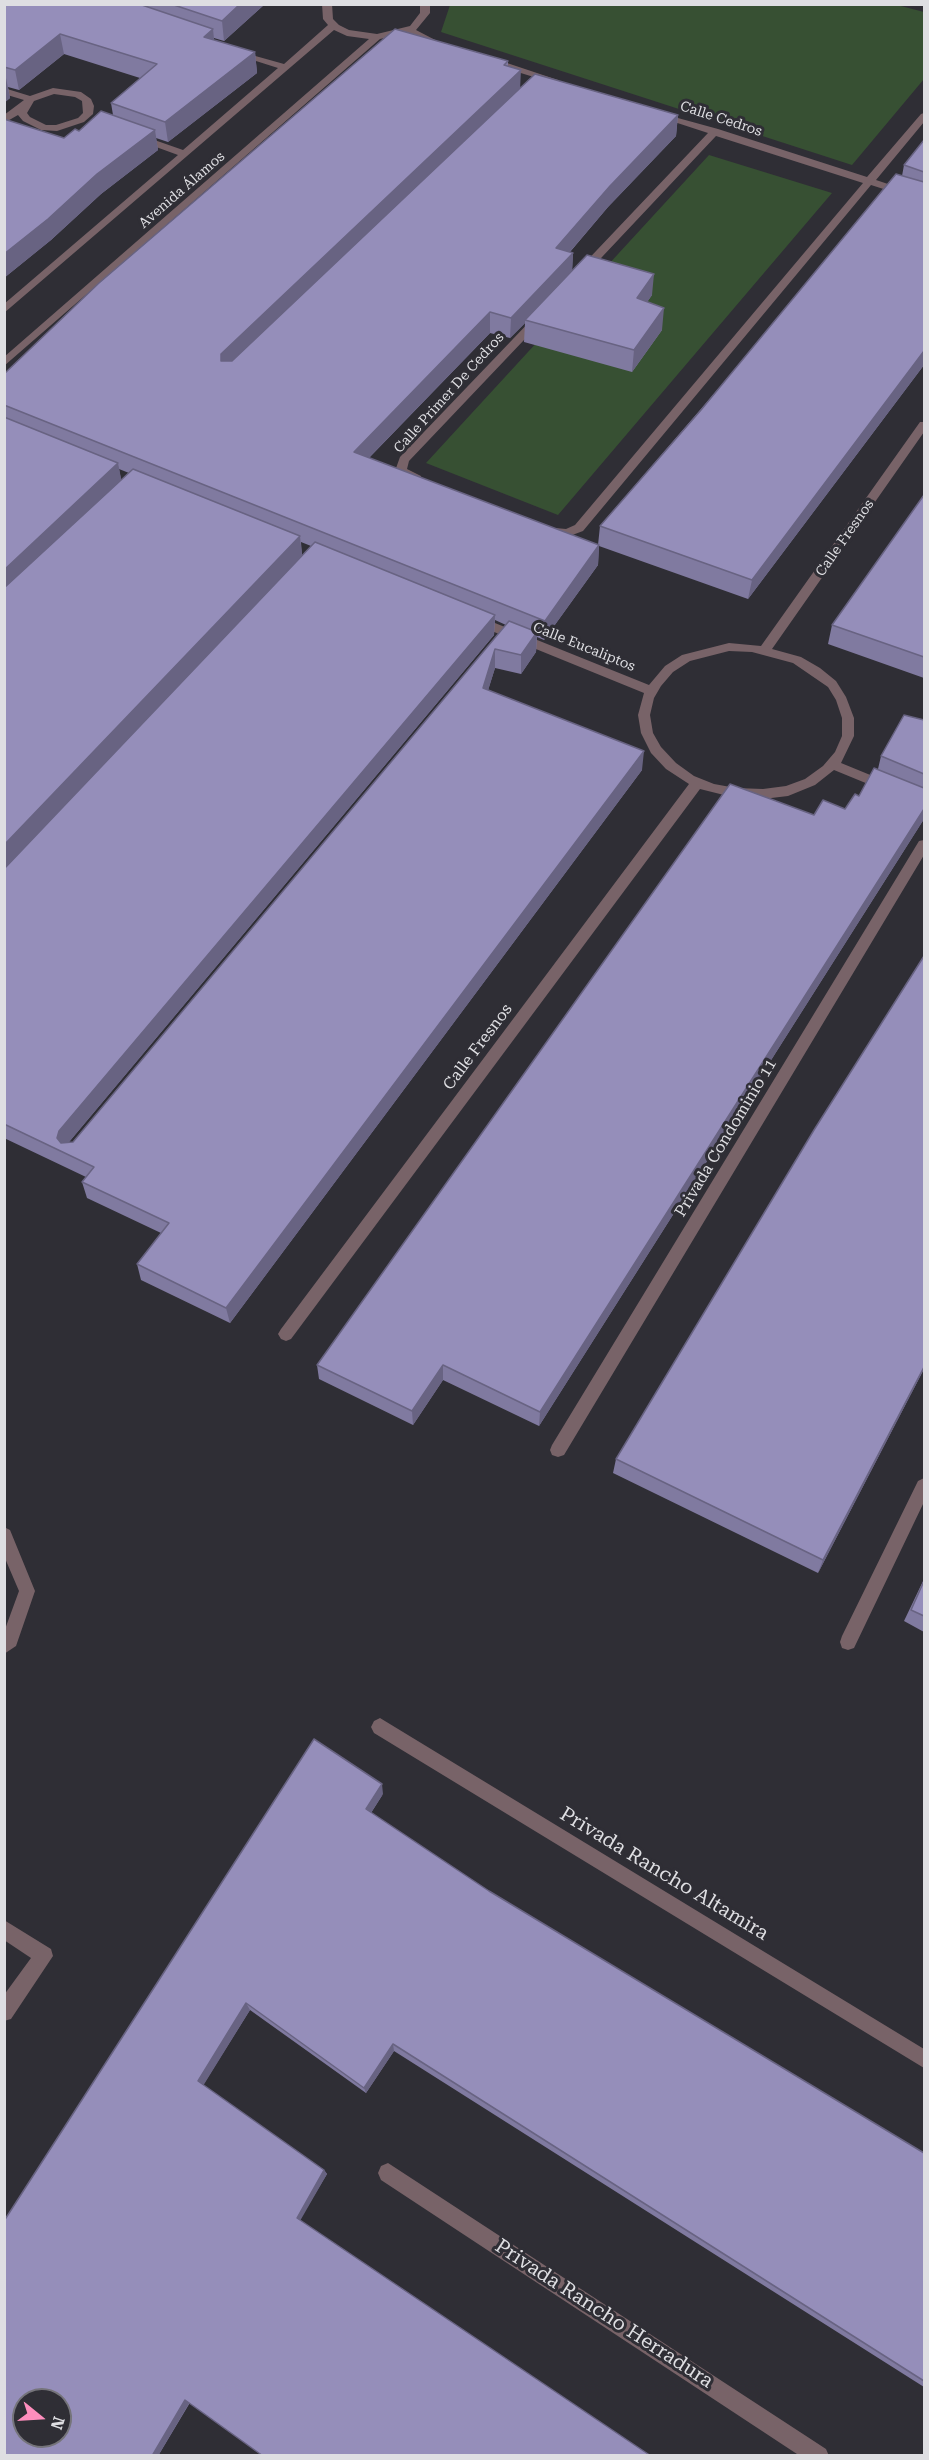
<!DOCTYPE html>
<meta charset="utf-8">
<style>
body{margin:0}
#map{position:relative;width:929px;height:2460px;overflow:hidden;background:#2f2e35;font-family:"Roboto Serif",serif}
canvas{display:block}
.frame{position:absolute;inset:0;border:6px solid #dedee2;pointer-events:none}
.north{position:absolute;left:12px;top:2388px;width:60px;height:60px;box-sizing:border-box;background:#2f2e35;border:2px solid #75747a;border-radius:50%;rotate:108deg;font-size:16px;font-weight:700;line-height:24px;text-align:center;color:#dedee2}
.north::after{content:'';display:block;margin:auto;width:21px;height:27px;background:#fe8ebd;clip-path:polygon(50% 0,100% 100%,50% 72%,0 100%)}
</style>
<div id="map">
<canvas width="929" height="2460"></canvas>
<div class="frame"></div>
<div class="north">N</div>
</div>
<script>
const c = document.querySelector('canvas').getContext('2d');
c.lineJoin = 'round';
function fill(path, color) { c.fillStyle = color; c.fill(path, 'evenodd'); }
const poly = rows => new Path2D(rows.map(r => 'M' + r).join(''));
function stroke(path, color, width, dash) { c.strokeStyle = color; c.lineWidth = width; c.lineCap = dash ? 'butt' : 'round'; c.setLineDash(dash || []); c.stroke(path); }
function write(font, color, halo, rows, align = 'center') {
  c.font = font + ' "Roboto Serif",serif'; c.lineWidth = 6; c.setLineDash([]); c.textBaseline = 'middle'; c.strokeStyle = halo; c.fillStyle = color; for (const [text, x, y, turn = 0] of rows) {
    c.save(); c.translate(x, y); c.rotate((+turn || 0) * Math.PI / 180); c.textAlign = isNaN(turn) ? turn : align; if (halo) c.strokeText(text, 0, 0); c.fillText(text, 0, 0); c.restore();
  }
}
fill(poly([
 [450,5,897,5,924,12,924,79,852,165,441,32],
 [709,155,832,193,558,515,426,463]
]), '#375033');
fill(poly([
 [322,4,332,4,333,19,339,25,349,30,377,34,410,26,420,13,420,4,430,4,430,13,416,30,441,43,433,45,406,33,380,39,4,366,4,357,369,39,347,36,334,30,4,313,4,304,178,155,137,140,137,136,143,136,183,150,278,68,234,54,234,50,284,64,328,25,323,19,322,4],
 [498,62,504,62,558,80,550,82,498,66,498,62],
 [4,88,30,96,53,88,81,92,91,99,94,106,93,114,84,122,57,131,41,130,23,121,18,115,4,123,4,115,24,100,4,94,4,88],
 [54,94,75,97,82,101,83,113,78,118,56,125,46,125,30,117,27,113,34,101,54,94],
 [656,112,718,129,867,177,921,114,924,113,924,122,876,180,924,196,924,202,871,185,583,531,567,537,549,534,543,530,545,527,566,529,575,525,863,183,716,136,586,274,578,274,578,270,708,133,656,116,656,112],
 [539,315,544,318,543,320,409,461,407,469,421,476,421,482,413,482,397,474,395,471,400,457,535,316,539,315],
 [920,422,924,422,924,432,772,649,801,657,820,668,836,681,846,697,854,718,854,736,841,763,924,797,924,807,834,770,815,785,788,796,763,799,736,798,700,789,291,1339,286,1341,281,1339,278,1334,281,1329,689,784,666,769,651,753,641,733,638,715,644,693,472,623,472,617,480,617,649,685,665,666,682,655,729,643,761,646,920,422],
 [729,651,752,652,793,663,828,687,836,700,842,718,842,736,835,752,823,766,805,779,786,786,763,789,736,788,714,784,694,776,676,763,661,747,653,733,650,715,654,698,661,686,673,672,690,661,729,651],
 [924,840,924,855,564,1455,558,1457,552,1455,550,1450,552,1445,919,841,924,840],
 [924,1478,924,1502,854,1648,848,1650,842,1648,840,1642,842,1636,918,1481,924,1478],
 [4,1527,10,1530,35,1591,16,1646,4,1654,4,1632,19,1591,4,1556,4,1527],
 [380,1718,924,2049,924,2068,374,1733,371,1727,374,1721,380,1718],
 [4,1920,51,1949,53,1956,11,2019,4,2021,4,1995,31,1958,4,1940,4,1920],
 [388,2163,826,2449,829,2456,800,2456,381,2180,378,2173,381,2166,388,2163]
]), '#786368');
fill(poly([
 [4,4,265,4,224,41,214,38,214,40,255,52,257,73,168,142,156,138,158,150,101,194,51,240,4,278,4,119,64,138,113,115,111,103,140,78,64,54,19,90,8,87,10,98,4,103],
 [508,61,508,66,521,88,678,115,676,136,608,207,570,252,573,253,572,271,652,295,647,302,662,330,632,372,524,342,525,323,510,338,490,333,369,458,598,545,600,526,902,176,904,165,924,140,924,365,748,599,599,546,598,565,544,640,537,637,536,652,521,674,495,668,488,690,642,770,230,1323,141,1280,137,1264,161,1233,87,1198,82,1182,86,1177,4,1138,4,374],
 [119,469,129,473,121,480],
 [301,542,311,546,302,556],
 [495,620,506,625,73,1142,69,1142,494,635],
 [924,495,924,678,828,644,832,625],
 [924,720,924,819,539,1426,443,1380,413,1425,319,1379,317,1365,814,815,845,809,859,796,878,769,881,756],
 [924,1369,818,1573,613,1473,616,1459],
 [924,1579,924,1632,904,1621],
 [383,1794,371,1813,489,1891,924,2153,924,2387,394,2051,366,2093,250,2010,203,2085,324,2170,327,2174,158,2456,4,2221]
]), '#807aa0');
fill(poly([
 [240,4,265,4,224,41,222,21],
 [213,29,215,49,204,37],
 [60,34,64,54,19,90,15,70],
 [255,52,257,73,168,142,165,122],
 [521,70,520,90,223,374,221,361,221,354],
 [6,78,10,98,4,103,4,79],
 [678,115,676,136,608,207,556,268,556,248,610,186],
 [155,130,158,150,101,194,51,240,4,278,4,254,97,174],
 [573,253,572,273,525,320,525,323,510,338,511,318],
 [654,274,652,295,635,320,637,298],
 [664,308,662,330,632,372,634,350],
 [490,312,490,333,355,472,354,452],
 [924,351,924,365,748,599,752,580],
 [118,463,122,483,4,594,4,570],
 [300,536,302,556,4,869,4,845],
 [599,545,598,565,544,640,545,621],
 [495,615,494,635,64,1148,57,1138,59,1131],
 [537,632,536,652,521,674,521,655],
 [495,649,495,668,483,707,483,688],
 [644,751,642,770,230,1323,226,1308],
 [924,809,924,819,539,1426,540,1412],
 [443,1365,443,1380,413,1425,412,1411],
 [924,1367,924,1369,818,1573,823,1560],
 [382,1784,383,1794,367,1819,366,1809],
 [246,2003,250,2010,203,2086,198,2081],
 [393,2044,394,2051,366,2093,364,2088],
 [324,2170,327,2174,300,2221,297,2218],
 [185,2400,191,2400,158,2456,152,2456]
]), '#686382');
const building = poly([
 [4,4,139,4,213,29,204,37,255,52,165,122,111,103,157,64,60,34,15,70,4,67,4,4],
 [171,4,240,4,222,21,171,4],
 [395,29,508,61,504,65,521,70,221,354,221,361,232,361,535,74,678,115,610,186,556,248,573,253,511,318,490,312,354,452,599,545,545,621,4,405,4,374,99,283,395,29],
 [101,111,155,130,97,174,48,219,4,254,4,119,64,138,75,129,79,131,101,111],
 [924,140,924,172,904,165,924,140],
 [896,174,924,182,924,351,752,580,600,526,701,410,896,174],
 [587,255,654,274,637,298,664,308,634,350,525,320,587,255],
 [4,417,118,463,4,570,4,417],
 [133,469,300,536,4,845,4,588,133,469],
 [924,495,924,657,832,625,924,495],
 [315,542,495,615,59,1131,57,1138,61,1143,73,1142,509,621,537,632,521,655,495,649,483,688,644,751,226,1308,137,1264,169,1223,82,1182,94,1167,4,1124,4,869,315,542],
 [904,715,924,720,924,774,881,756,904,715],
 [874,768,924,788,924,809,540,1412,443,1365,412,1411,317,1365,730,784,814,815,823,800,845,809,855,794,859,796,874,768],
 [924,956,924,1367,823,1560,616,1459,814,1130,924,956],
 [924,1581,924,1616,911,1610,924,1581],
 [314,1739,382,1784,366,1809,489,1891,924,2153,924,2381,393,2044,364,2088,246,2003,198,2081,324,2170,297,2218,651,2456,263,2456,185,2400,152,2456,4,2456,4,2221,314,1739],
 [24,2400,60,2400,60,2436,24,2436,24,2400]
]);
fill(building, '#958eba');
stroke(building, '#686382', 1.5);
write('14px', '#dedee2', '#2f2e35', [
 ["Calle Cedros",721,119,18],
 ["Avenida Álamos",182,190,-41],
 ["Calle Primer De Cedros",449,393,-48],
 ["Calle Fresnos",845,538,-55],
 ["Calle Eucaliptos",584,647,22]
]);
write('16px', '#dedee2', '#2f2e35', [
 ["Calle Fresnos",478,1047,-53],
 ["Privada Condominio 11",726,1138,-59]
]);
write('20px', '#dedee2', '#2f2e35', [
 ["Privada Rancho Altamira",664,1874,31],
 ["Privada Rancho Herradura",604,2314,33]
]);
</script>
